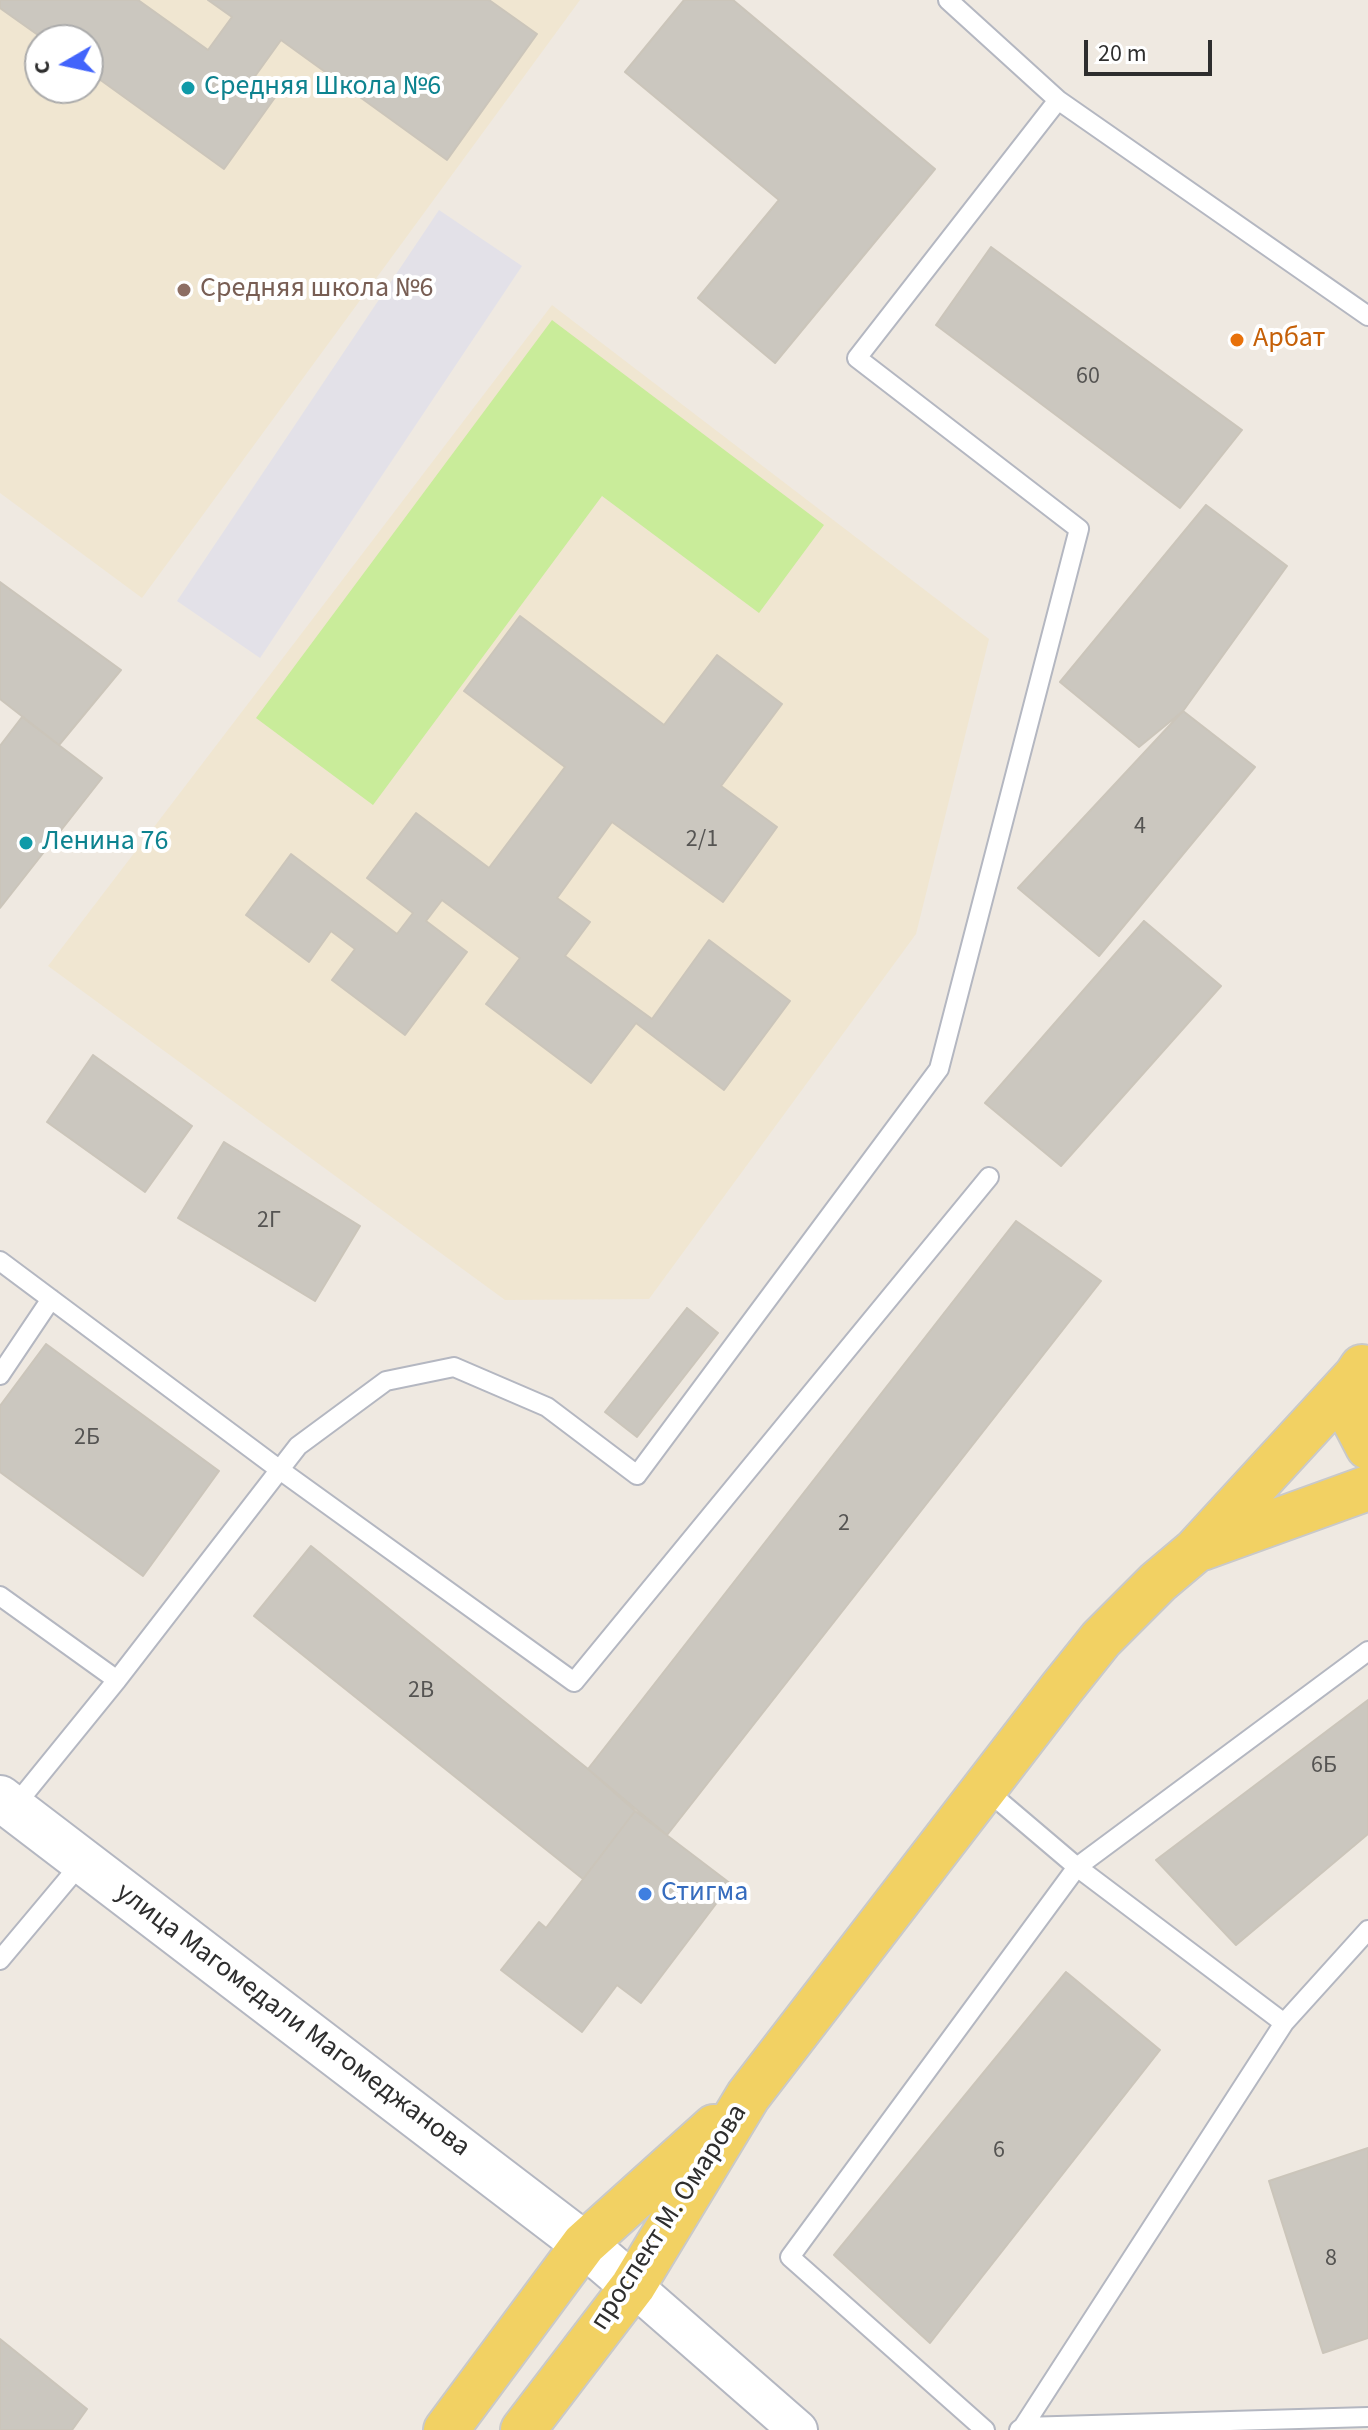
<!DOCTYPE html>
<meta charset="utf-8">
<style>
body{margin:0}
#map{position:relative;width:1368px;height:2430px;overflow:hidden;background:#efe9e1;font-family:"Source Sans 3",sans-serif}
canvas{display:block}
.north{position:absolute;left:24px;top:24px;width:80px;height:80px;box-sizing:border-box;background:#fff;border:2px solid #ababab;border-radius:50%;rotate:261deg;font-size:22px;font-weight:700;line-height:32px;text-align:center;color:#2e2e2e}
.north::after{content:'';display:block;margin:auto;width:28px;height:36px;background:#4264fb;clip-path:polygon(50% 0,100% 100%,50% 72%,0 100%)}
.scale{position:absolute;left:1084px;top:40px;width:128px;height:36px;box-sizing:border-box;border:4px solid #2e2e2e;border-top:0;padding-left:10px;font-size:24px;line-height:28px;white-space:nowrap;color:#2e2e2e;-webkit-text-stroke:6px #fff;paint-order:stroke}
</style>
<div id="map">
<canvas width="1368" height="2430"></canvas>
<div class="north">С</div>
<div class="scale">20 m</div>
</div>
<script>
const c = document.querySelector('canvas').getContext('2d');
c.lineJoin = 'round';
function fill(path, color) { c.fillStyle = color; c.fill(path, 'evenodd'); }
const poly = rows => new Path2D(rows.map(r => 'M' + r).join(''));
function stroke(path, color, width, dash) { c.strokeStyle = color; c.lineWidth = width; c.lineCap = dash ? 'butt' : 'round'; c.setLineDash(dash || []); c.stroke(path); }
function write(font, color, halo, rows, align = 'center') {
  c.font = font + ' "Source Sans 3",sans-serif'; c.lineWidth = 8; c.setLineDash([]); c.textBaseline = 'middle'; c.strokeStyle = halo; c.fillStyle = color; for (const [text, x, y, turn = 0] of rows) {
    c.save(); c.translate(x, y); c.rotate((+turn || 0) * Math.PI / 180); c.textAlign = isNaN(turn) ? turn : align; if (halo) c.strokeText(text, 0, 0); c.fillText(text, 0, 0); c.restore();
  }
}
fill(poly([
 [439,210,522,266,260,658,177,601]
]), '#e3e1e8');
fill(poly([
 [0,0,580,0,142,598,0,493],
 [40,40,88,40,88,88,40,88],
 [552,305,989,639,916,934,649,1299,505,1300,48,966]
]), '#f0e6d1');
fill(poly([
 [552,320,824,525,759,613,602,496,373,805,256,718]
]), '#c9ec9a');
const building = poly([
 [0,0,138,0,208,50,232,17,208,0,489,0,537,34,447,160,281,40,253,79,276,96,224,169,88,71,88,40,45,40,0,8,0,0],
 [684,0,733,0,935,169,775,363,698,298,779,200,625,72,684,0],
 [991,247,1242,430,1180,508,936,325,991,247],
 [1206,505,1287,566,1183,711,1139,747,1060,682,1206,505],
 [0,582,121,670,59,745,0,699,0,582],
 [520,616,664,725,717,655,782,704,721,786,777,827,723,902,612,822,557,898,590,922,565,956,652,1019,709,940,790,1001,724,1090,636,1023,591,1083,486,1004,520,958,442,900,426,921,467,952,405,1035,332,980,355,949,331,931,309,962,246,915,291,854,397,934,413,913,367,878,416,813,489,868,565,767,464,691,520,616],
 [1183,711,1255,767,1099,956,1018,888,1183,711],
 [22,717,102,778,0,908,0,746,22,717],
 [1144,921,1221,986,1061,1166,985,1103,1144,921],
 [93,1055,192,1126,145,1192,47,1122,93,1055],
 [224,1142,360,1226,315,1301,178,1218,224,1142],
 [1016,1221,1101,1281,667,1835,588,1769,1016,1221],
 [687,1308,718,1333,637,1437,605,1412,687,1308],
 [46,1344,219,1471,143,1576,0,1472,0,1406,46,1344],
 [311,1546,588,1769,635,1811,583,1879,254,1616,311,1546],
 [1368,1700,1368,1834,1236,1945,1156,1860,1368,1700],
 [635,1811,731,1884,641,2003,617,1985,582,2032,501,1970,539,1922,546,1928,635,1811],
 [1066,1972,1160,2050,930,2343,834,2255,1066,1972],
 [1368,2148,1368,2338,1323,2353,1269,2181,1368,2148],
 [0,2339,87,2409,72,2430,0,2430,0,2339]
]);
fill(building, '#cbc7bf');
stroke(building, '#cbc5ba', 2);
const service = poly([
 [948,0,1058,100],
 [0,1261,280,1470,574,1682,989,1177],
 [0,1375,51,1299],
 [0,1596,117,1680],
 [984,1788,1077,1867,1284,2023,1368,1930],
 [13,1808,117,1680,298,1446,386,1381,454,1367,547,1407,637,1475,939,1069,1079,529,857,358,1058,100,1368,316],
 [0,1960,83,1861],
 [1023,2427,1284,2023],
 [985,2430,790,2257,1077,1867,1368,1651],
 [1019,2430,1023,2427,1368,2417]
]);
const minor = poly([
 [633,2286,798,2430]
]);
const secondary = poly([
 [0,1798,584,2244,633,2286]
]);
const primary = poly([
 [1362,1367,1356,1376,1352,1416,1368,1447],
 [1202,1548,1368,1488],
 [446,2430,584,2244,714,2127],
 [523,2430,633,2286,748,2096,1061,1689,1101,1639,1158,1582,1196,1550,1356,1376]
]);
stroke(service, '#b4b7c1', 22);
stroke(minor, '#b4b7c1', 42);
stroke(secondary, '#b4b7c1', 48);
stroke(primary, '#c9c9c9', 48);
stroke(service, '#fff', 18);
stroke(minor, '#fff', 38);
stroke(secondary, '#fff', 44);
stroke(primary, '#f2d163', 44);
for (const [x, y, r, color] of [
 [188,88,8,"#0f9aa8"],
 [184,290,8,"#8d6e63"],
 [1237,340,8,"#e8710a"],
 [26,843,8,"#0f9aa8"],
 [645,1894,8,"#3f7fe0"]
]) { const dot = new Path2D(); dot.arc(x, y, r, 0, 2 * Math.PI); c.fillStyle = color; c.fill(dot); stroke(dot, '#fff', 3); }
write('24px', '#555452', null, [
 ["60",1088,378],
 ["4",1140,828],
 ["2/1",702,841],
 ["2Г",269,1222],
 ["2Б",87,1439],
 ["2",844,1525],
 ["2В",421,1692],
 ["6Б",1324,1767],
 ["6",999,2152],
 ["8",1331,2260]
]);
write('28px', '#0d838f', '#fff', [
 ["Средняя Школа №6",204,88],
 ["Ленина 76",42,843]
], 'left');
write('28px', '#785e54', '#fff', [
 ["Средняя школа №6",200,290]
], 'left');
write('28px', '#c56008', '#fff', [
 ["Арбат",1253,340]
], 'left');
write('28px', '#366cbe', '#fff', [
 ["Стигма",661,1894]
], 'left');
write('28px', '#2e2e2e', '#fff', [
 ["улица Магомедали Магомеджанова",292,2021,37],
 ["проспект М. Омарова",670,2218,-57]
]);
</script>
